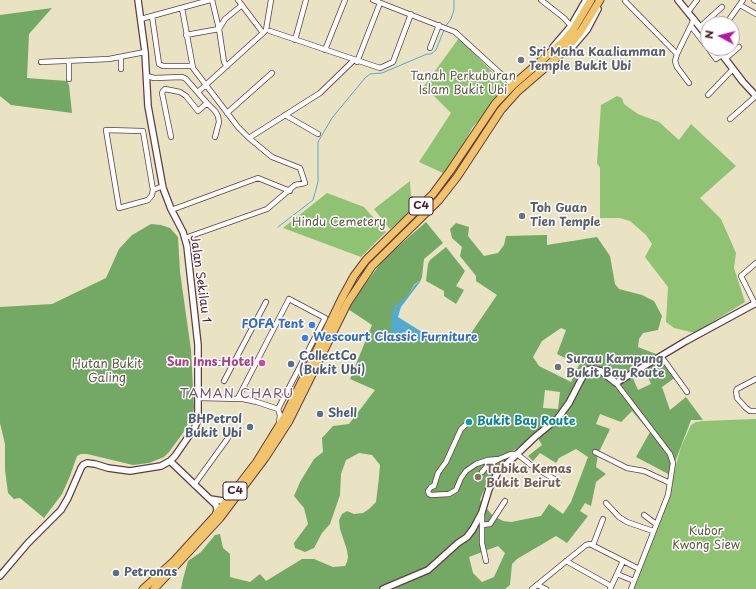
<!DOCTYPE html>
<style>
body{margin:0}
#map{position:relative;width:756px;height:589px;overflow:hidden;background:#e9e3c3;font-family:"Playpen Sans",sans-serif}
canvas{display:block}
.north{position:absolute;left:700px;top:16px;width:40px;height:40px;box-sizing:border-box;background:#fff;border:1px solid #b7a5aa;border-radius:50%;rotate:277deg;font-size:11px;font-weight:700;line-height:16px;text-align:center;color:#4a1f2b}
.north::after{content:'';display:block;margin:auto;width:14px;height:18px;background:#b5179e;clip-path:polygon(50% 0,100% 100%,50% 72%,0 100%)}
</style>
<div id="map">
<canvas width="756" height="589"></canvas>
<div class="north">N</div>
</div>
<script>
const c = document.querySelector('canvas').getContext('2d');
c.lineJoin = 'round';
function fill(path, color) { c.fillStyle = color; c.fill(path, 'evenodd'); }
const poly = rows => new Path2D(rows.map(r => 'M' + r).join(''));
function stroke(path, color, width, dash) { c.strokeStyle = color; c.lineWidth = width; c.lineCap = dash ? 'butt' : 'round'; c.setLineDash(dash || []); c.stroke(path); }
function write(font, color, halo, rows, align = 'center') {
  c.font = font + ' "Playpen Sans",sans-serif'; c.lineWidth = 3; c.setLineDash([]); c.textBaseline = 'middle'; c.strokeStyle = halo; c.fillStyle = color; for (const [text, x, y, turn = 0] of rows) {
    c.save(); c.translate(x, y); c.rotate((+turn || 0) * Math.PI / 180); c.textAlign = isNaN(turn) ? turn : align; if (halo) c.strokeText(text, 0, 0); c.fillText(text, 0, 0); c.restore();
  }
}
fill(poly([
 [459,38,508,88,472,128,454,162,445,174,419,162,451,113,424,86],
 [617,96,622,98,624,104,638,114,659,122,679,140,691,124,736,166,700,198,721,219,736,253,734,268,745,302,695,333,674,328,666,322,668,287,645,257,652,244,646,235,630,221,620,218,600,218,600,168,597,163,601,105],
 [410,181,411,197,417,207,390,229,374,209],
 [327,193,364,207,386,232,361,257,283,228],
 [756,419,756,589,634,589,661,518,681,447,691,425,696,422,703,421]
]), '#8fc273');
fill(poly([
 [52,8,29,34,27,78,67,81,69,85,72,113,11,105,0,96,0,15],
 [426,222,443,243,424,259,422,277,420,282,419,281,414,285,409,294,403,301,395,307,400,335,407,332,416,341,423,340,423,337,436,338,451,333,465,342,497,295,476,281,476,276,460,256,462,247,452,238,450,229,456,223,469,227,468,236,484,256,498,253,504,245,506,236,547,235,547,245,597,237,610,256,615,284,619,289,642,295,654,301,662,316,658,330,643,333,639,339,638,347,661,356,676,377,662,387,670,410,686,397,703,420,691,420,675,462,672,476,636,457,650,432,632,411,621,422,600,414,596,424,610,429,598,454,596,467,606,474,596,482,591,506,585,503,580,511,588,516,567,543,556,536,517,559,512,564,510,585,505,589,181,589,183,579,188,561,201,552,215,535,220,534,223,548,230,554,230,577,250,582,260,574,266,581,302,559,314,559,333,567,345,566,347,562,348,557,347,550,340,529,339,520,342,514,347,511,354,514,363,513,369,509,376,502,379,477,380,465,372,455,359,453,346,460,341,474,340,495,330,524,322,533,314,548,305,552,295,548,294,543,308,524,304,508,294,496,300,482,314,459,323,452,322,438,333,426,349,424,375,390,350,379,372,325,348,309,365,284,384,259],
 [561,328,566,330,557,354,579,365,571,382,539,366,533,357,542,341],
 [645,370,651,384,638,390,632,376],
 [545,390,560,392,558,409,543,408],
 [536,435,542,445,528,456,533,461,540,453,556,463,559,458,576,449,588,457,571,502,563,514,549,504,541,516,511,522,503,521,492,515,480,500,484,490,493,476,513,451],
 [498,546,505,553,494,577,482,582,473,573,469,557],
 [151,224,161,225,170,228,178,237,180,272,191,350,194,407,193,414,183,433,169,452,164,457,149,463,133,465,87,454,81,454,77,456,70,476,62,494,44,518,20,498,14,499,8,493,5,470,5,444,0,423,0,307,52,304,106,278,119,249,132,235],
 [446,247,465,271,456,286,464,290,456,304,444,296,444,291,426,281,428,264,430,260]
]), '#73a865');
fill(poly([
 [419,281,420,282,401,307,398,317,422,332,423,340,416,341,410,339,406,332,400,335,400,337,394,336,391,330,392,312,395,307,409,294,414,286]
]), '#54a9d0');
stroke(poly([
 [445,27,451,19,454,10,454,0],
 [278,227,313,200,318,182,318,142,332,118,365,78,370,74,382,73,427,54,431,54,436,50,444,30]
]), '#54a9d0', 1);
const minor = poly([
 [212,0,219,29,224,62,227,66],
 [238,0,263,33],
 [373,0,455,32,513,85],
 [541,0,564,18,571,26],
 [754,0,756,1],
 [625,1,677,54],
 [740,5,756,14],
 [182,8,193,68,238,127,249,138,272,157,300,168,305,183,295,185,267,209,185,238],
 [688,12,697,0],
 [152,16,159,64,163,66,192,66],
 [141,19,210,0],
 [726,24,743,0],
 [691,26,708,48],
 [700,27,722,7],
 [219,29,225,19,242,5],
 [270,31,380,68,393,62,411,14],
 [186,35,219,29],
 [295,40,306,0],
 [430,48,439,25],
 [708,48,716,59,722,55],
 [325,50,345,0],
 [121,57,121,69],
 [725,59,739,47],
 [69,61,69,79],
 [41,62,109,59,145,52],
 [357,62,380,3],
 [147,76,154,78,182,77,186,79,207,103,198,111,186,96,180,92,165,89,163,91,162,93,171,137],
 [689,83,677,67,675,61,677,54,694,19],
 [198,92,263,33,266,30,271,0],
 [708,95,733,69],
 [207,103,215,111,218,116,219,122,215,137],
 [227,113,272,73],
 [285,115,318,134],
 [730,119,756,96],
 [106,130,143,131,153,190,152,195,148,200,119,208,106,130],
 [249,138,320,93,354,60],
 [153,190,163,186],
 [171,209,174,209,258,178,290,191],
 [755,304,741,276,756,263],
 [661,356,687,392],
 [198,363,235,363],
 [756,379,737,389,736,391,737,398,746,408,750,411,756,411],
 [224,381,266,302],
 [616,383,670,454,673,463,668,495,631,589],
 [198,398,243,399,257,402,278,409],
 [238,398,289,299,325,318,278,409],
 [278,409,280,415,279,423],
 [469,422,461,429,446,462,438,473,434,486,431,487,428,491,429,494,431,495,449,494,456,490,461,478,466,471,476,464,488,460,499,459],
 [595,452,627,468,644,471,670,483],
 [482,472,488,465,499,459,511,454,517,454,531,465,559,482],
 [194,485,228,438],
 [606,503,619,517,627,522,653,531],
 [482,512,482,543,486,561],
 [644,515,656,524],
 [482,525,490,524,505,501],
 [593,545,603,519],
 [566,561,611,586],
 [617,574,634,581],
 [537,585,546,589],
 [532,589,586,545,590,544,639,569],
 [610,589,623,561]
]);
const tertiary = poly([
 [678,0,708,37],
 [553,47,571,26,586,0],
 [717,48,743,82,756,96],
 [569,51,587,30,598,9],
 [170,461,216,505,217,509,216,514],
 [210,499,223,501,228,499],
 [0,576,28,543,61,510,68,498,81,468,83,465,87,463,95,464,108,468,130,471,161,466,170,461,175,456,195,427,198,419,198,345,187,246,183,232,171,209,163,188,148,106,145,52,138,0],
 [383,589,428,570,458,543,467,537,473,529,482,512,489,489,498,472,535,437,558,418,569,403,584,374,588,370,592,369,601,371,616,383,686,341,756,303]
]);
const primary = poly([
 [143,589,174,561,215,516,256,463,285,416,342,298,354,276,366,260,433,194,450,171,495,104,513,85,564,41,573,30,591,0],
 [154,589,220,518,265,458,289,421,348,302,372,266,439,200,457,177,501,110,518,91,561,54,573,41,581,31,600,0]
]);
stroke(minor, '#623c42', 6);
stroke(tertiary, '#623c42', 8);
stroke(primary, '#623c42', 9);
stroke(minor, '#fff', 4.5);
stroke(tertiary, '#fff', 5.5);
stroke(primary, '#f1c36a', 7);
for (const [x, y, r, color] of [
 [521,60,4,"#6b7280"],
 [522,216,4,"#6b7280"],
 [312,325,4,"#3f7fe0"],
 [305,338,4,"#3f7fe0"],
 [262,363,4,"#d1479c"],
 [291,364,4,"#5c6f8a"],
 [558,367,4,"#6b7280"],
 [320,414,4,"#5c6f8a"],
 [469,422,4,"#0f9aa8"],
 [250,427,4,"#5c6f8a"],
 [478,477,4,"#8d6e63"],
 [116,573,4,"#5c6f8a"]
]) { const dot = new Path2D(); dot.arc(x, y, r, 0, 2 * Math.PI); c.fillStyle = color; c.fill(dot); stroke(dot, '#fff', 1.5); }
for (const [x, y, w] of [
 [421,206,24],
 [235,491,24]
]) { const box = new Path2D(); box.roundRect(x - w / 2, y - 9, w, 18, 3); c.fillStyle = '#fff'; c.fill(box); stroke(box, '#4a1f2b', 1); }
write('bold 11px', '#4a1f2b', null, [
 ["C4",421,206],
 ["C4",235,491]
]);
write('bold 12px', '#5b616d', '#fff', [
 ["Sri Maha Kaaliamman",529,53],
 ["Temple Bukit Ubi",529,67],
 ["Toh Guan",530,209],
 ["Tien Temple",530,223],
 ["Surau Kampung",566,360],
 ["Bukit Bay Route",566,374]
], 'left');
write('12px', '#625844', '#fff', [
 ["Tanah Perkuburan",463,77],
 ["Islam Bukit Ubi",463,91],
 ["Hindu Cemetery",339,223],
 ["Hutan Bukit",107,365],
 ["Galing",107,379],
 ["Kubor",706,532],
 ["Kwong Siew",706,546]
]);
write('12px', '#4a1f2b', '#fff', [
 ["Jalan Sekilau 1",200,279,82]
]);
write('bold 12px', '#366cbe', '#fff', [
 ["FOFA Tent",304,325],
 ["Wescourt Classic Furniture",313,338,"left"]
], 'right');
write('bold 12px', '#4e5e75', '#fff', [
 ["CollectCo",299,357],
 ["(Bukit Ubi)",299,371],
 ["Shell",328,414],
 ["BHPetrol",242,420,"right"],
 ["Bukit Ubi",242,434,"right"],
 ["Petronas",124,573]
], 'left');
write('bold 12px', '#b23c85', '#fff', [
 ["Sun Inns Hotel",254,363]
], 'right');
write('bold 12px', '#0d838f', '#fff', [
 ["Bukit Bay Route",477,422]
], 'left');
write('bold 12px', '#785e54', '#fff', [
 ["Tabika Kemas",486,470],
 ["Bukit Beirut",486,484]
], 'left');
c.letterSpacing = '1px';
write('13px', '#795071', '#fff', [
 ["TAMAN CHARU",237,394]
]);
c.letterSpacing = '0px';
</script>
